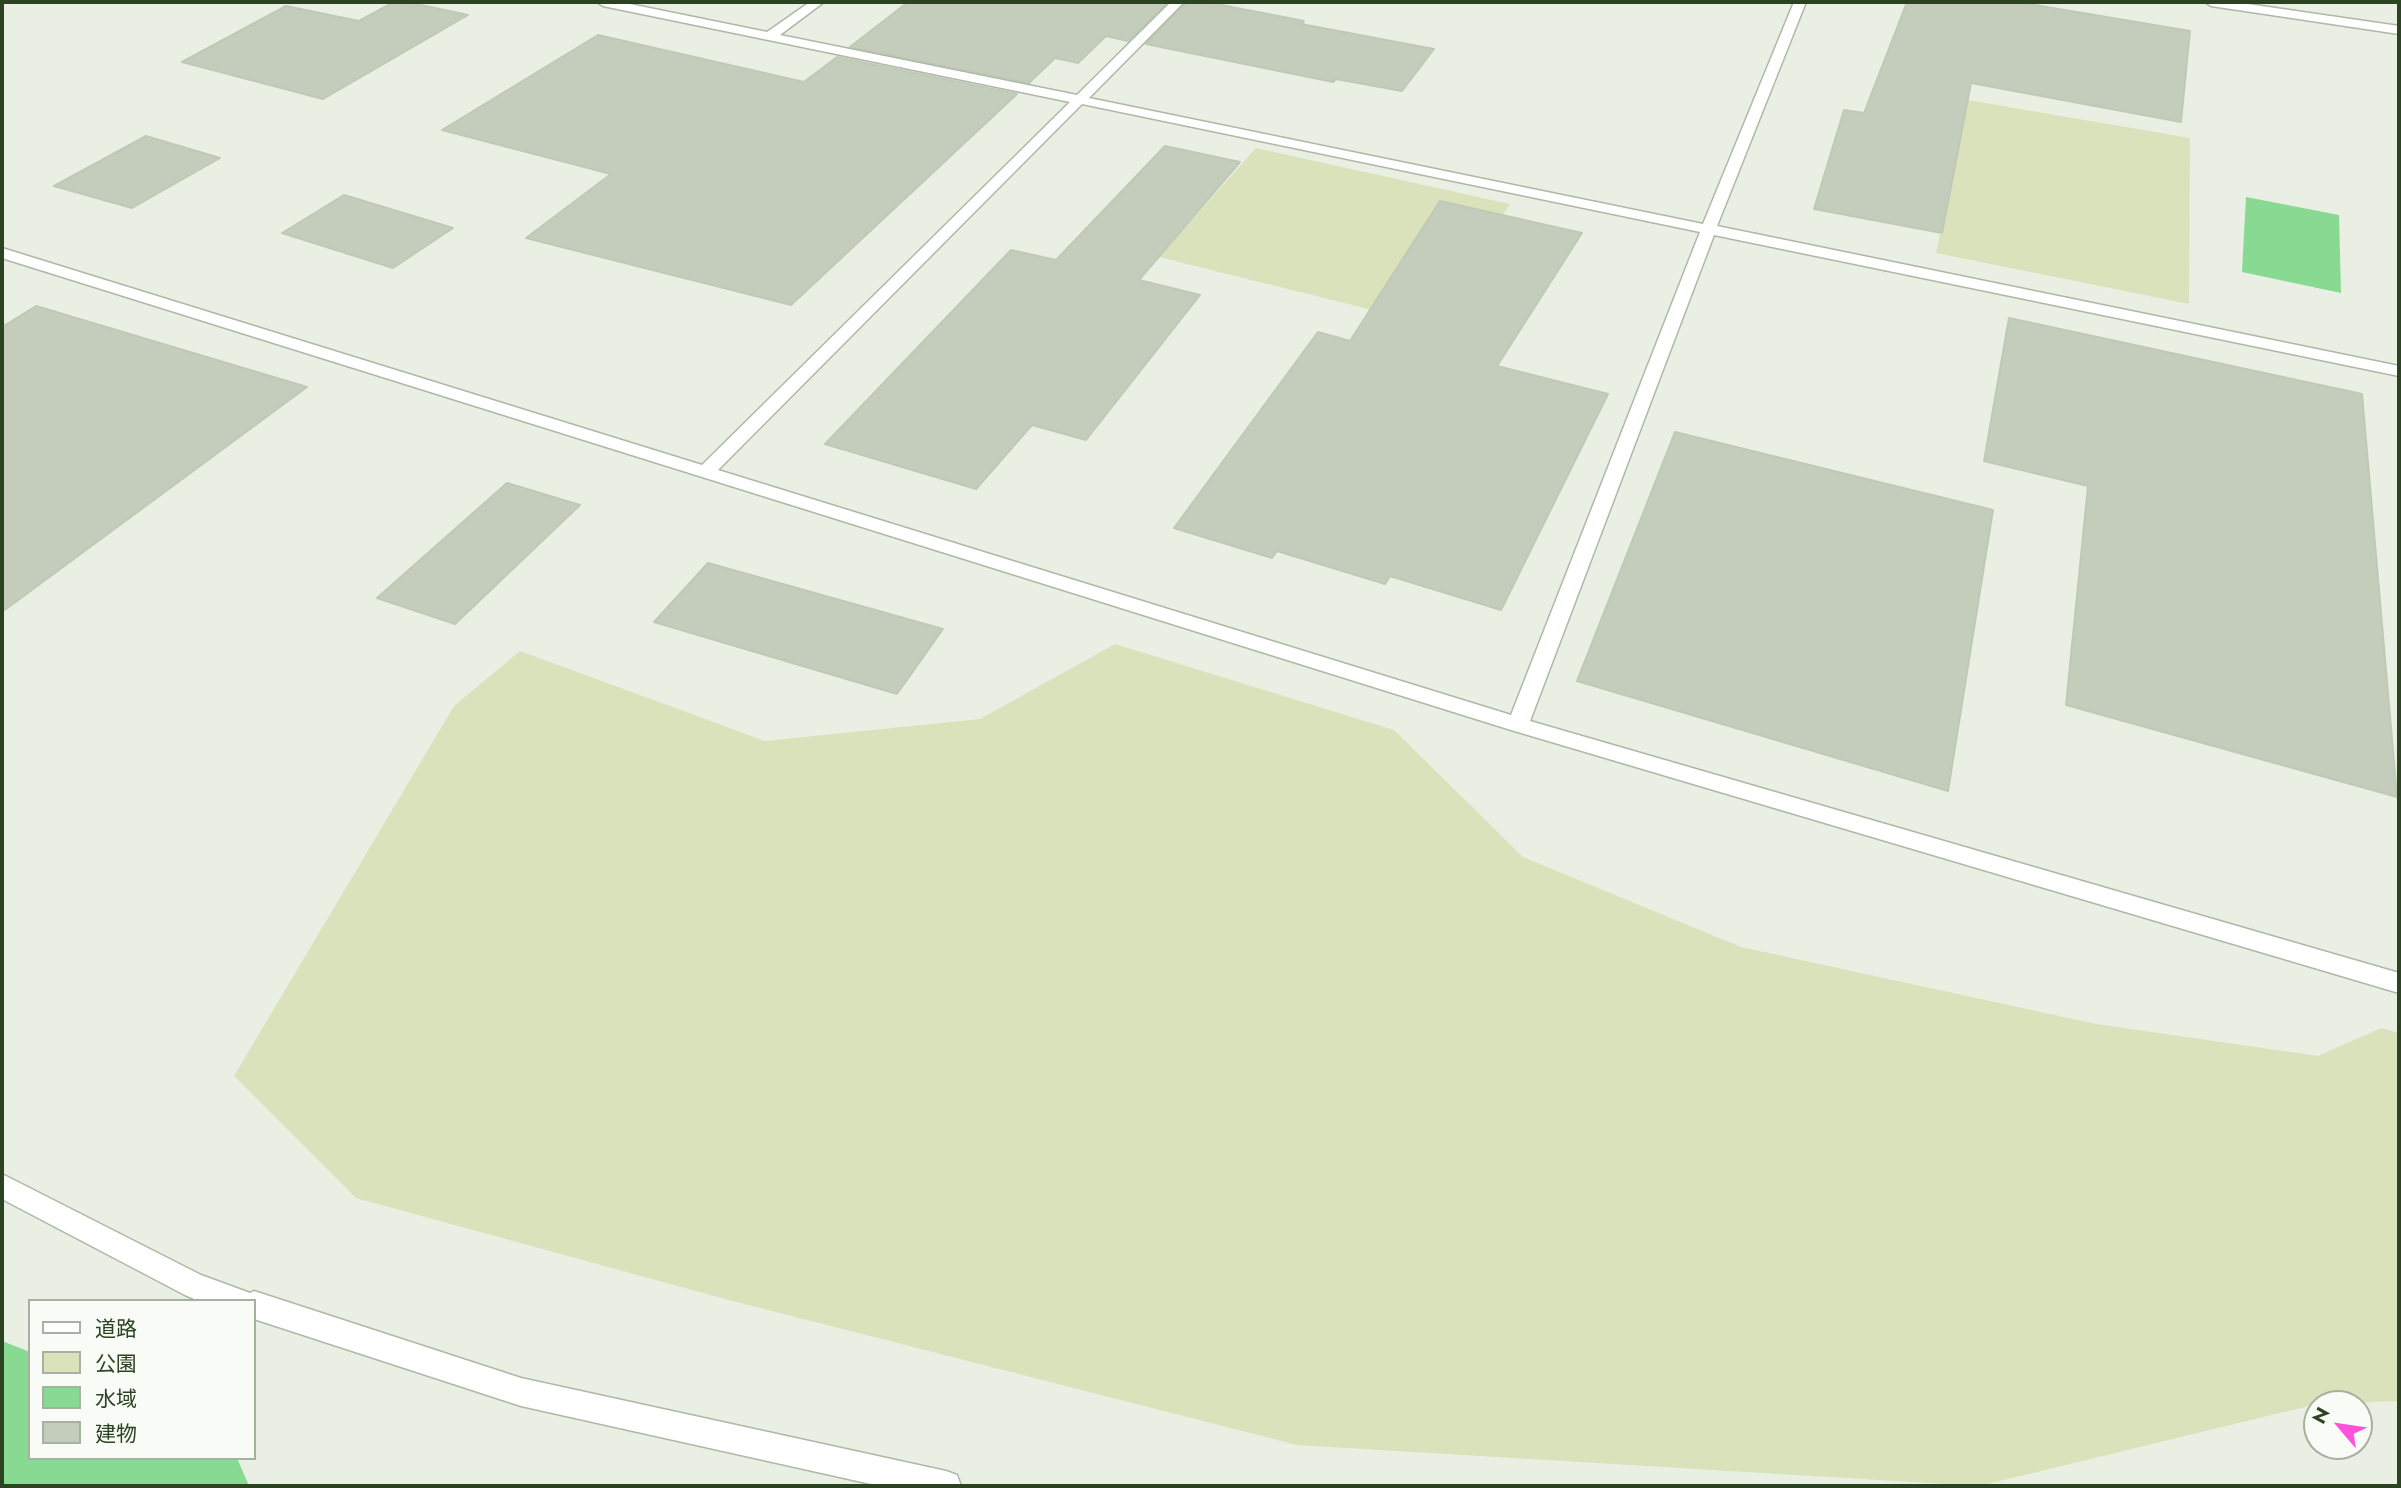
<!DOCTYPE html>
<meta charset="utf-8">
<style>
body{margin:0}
#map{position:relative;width:2401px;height:1488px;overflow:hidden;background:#eaefe4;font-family:Jost,"Noto Sans JP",sans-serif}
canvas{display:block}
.frame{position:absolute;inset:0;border:4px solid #2c4321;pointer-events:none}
.legend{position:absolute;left:28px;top:1299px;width:228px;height:161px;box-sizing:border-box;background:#f8fbf6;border:2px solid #a6b1a1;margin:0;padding:9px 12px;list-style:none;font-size:21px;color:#2c4321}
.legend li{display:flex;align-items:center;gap:14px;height:35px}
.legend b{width:35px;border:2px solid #a6b1a1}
.north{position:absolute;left:2303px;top:1390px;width:70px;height:70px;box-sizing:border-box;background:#f8fbf6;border:2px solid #a6b1a1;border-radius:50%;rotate:299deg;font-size:19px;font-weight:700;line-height:28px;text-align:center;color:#2c4321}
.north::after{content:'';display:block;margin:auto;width:24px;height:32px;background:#ff52dc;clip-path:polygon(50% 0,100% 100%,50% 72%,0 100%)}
</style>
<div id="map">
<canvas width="2401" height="1488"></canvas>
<div class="frame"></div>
<ul class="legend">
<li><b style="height:9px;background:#fff"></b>道路</li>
<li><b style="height:19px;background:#d9e2bb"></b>公園</li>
<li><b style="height:19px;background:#88d991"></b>水域</li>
<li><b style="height:19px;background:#c4cdbc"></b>建物</li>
</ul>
<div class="north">N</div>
</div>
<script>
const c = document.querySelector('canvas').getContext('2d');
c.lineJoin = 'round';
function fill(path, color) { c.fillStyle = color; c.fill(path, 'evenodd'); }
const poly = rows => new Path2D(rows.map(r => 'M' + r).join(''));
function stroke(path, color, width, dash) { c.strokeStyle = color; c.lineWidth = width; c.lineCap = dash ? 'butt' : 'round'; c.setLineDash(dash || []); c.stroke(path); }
fill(poly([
 [1968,100,2190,138,2189,304,1936,253],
 [1256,148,1510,204,1433,325,1159,257],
 [1115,644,1394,730,1523,857,1741,947,2096,1024,2318,1056,2381,1028,2399,1033,2399,1401,2317,1404,1979,1486,1297,1445,725,1299,356,1198,234,1076,454,706,520,651,765,741,980,719]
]), '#d9e2bb');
fill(poly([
 [2246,197,2339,215,2341,293,2242,272]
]), '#88d991');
fill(poly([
 [2,1341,30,1352,30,1458,237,1458,249,1486,2,1486,2,1341]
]), '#88d991');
const building = poly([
 [394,2,407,2,468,15,323,99,182,62,286,6,359,21,394,2],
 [908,2,1168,2,1128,41,1106,36,1078,63,1055,58,1029,83,850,47,908,2],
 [1187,2,1206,2,1304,21,1301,24,1434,49,1402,91,1336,79,1333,82,1146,44,1187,2],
 [1907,2,2017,2,2190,31,2181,122,1971,83,1942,233,1814,209,1844,110,1864,113,1907,2],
 [598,35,804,82,837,57,1017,94,791,305,526,238,611,174,442,130,598,35],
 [146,136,220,158,132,208,54,186,146,136],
 [1165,146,1240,162,1139,280,1200,295,1086,440,1032,425,976,489,825,444,1011,250,1056,260,1165,146],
 [344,195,453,228,393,268,282,233,344,195],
 [1440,201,1582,233,1497,366,1608,394,1501,610,1390,576,1385,584,1277,551,1272,558,1174,528,1318,332,1350,341,1440,201],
 [36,306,307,387,2,612,2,327,36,306],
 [2009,318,2362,394,2397,797,2066,705,2088,486,1984,461,2009,318],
 [1675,432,1993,510,1948,791,1577,681,1675,432],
 [507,483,580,505,455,624,377,598,507,483],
 [708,563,943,629,897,694,654,622,708,563]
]);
fill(building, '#c4cdbc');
stroke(building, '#bfcab6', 2);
const minor = poly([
 [597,2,620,2,767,32,810,2,824,2,780,35,1077,95,1171,2,1184,2,1089,98,1703,224,1794,2,1806,2,1717,226,2399,366,2399,376,1714,235,1530,721,2399,973,2399,993,1511,730,2,258,2,248,702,465,1070,102,603,6,597,2],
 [1082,104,1700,232,1511,715,718,470,1082,104],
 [2205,2,2234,2,2399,26,2399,34,2211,6,2205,2],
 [2,1174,201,1275,250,1293,254,1291,521,1378,946,1471,957,1475,961,1486,880,1486,521,1406,254,1319,254,1301,199,1301,185,1295,2,1199,2,1174]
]);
stroke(minor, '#adb8a6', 3);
fill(minor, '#fff');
</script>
